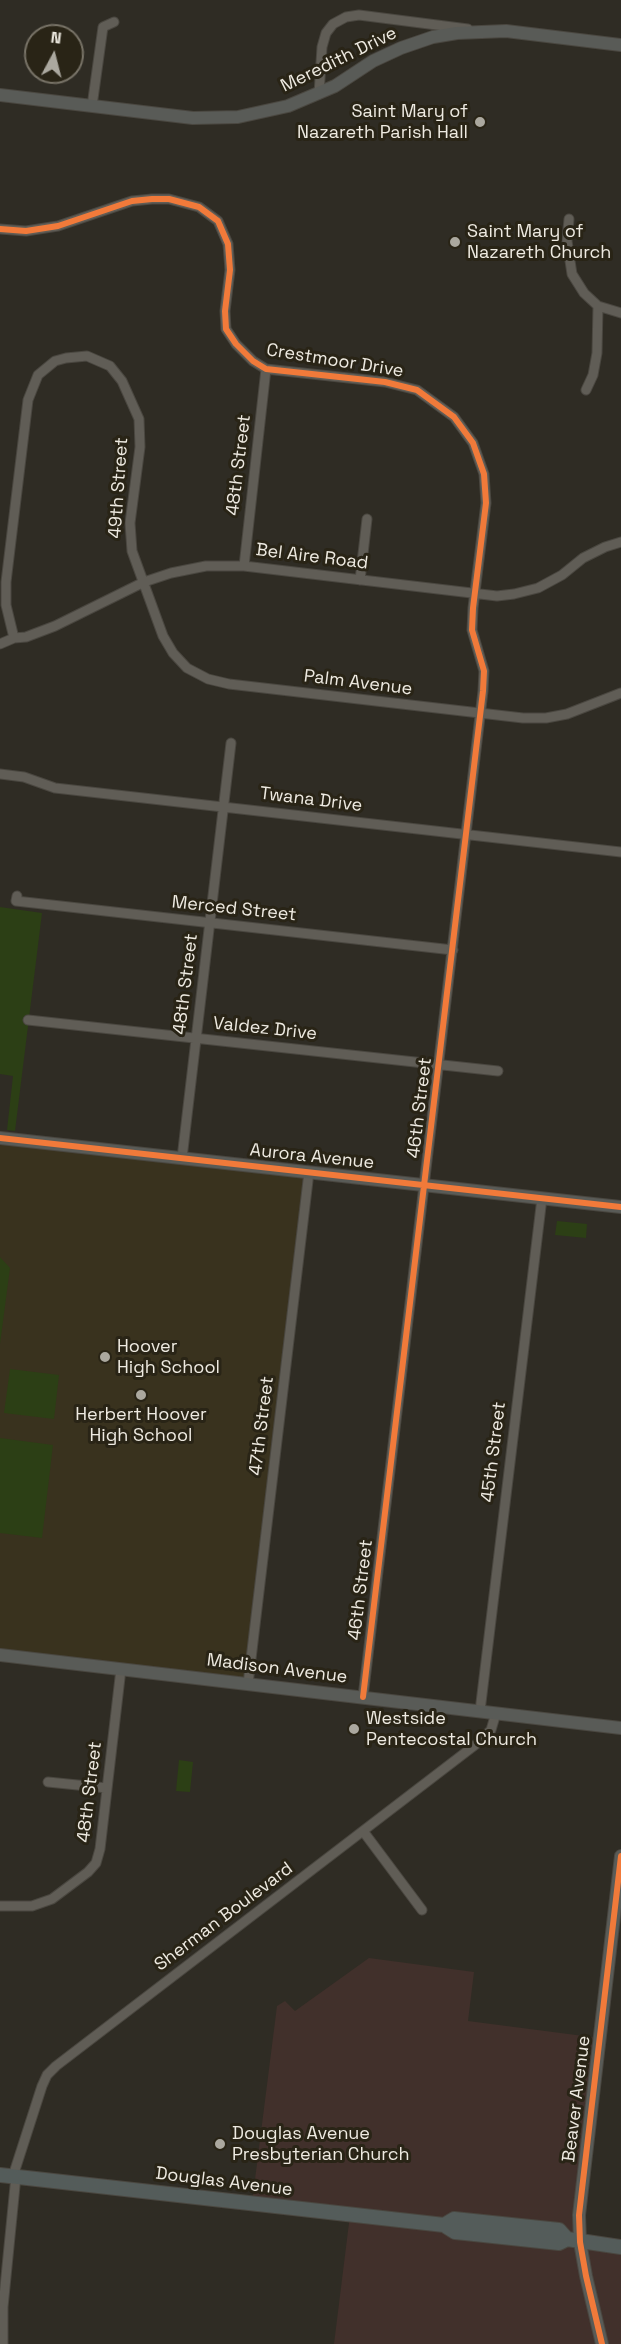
<!DOCTYPE html>
<style>
body{margin:0}
#map{position:relative;width:621px;height:2344px;overflow:hidden;background:#2f2c24;font-family:"Space Grotesk",sans-serif}
canvas{display:block}
.north{position:absolute;left:24px;top:24px;width:60px;height:60px;box-sizing:border-box;background:#292416;border:2px solid #787367;border-radius:50%;rotate:7deg;font-size:16px;font-weight:700;line-height:24px;text-align:center;color:#eeeae1}
.north::after{content:'';display:block;margin:auto;width:21px;height:27px;background:#aba89f;clip-path:polygon(50% 0,100% 100%,50% 72%,0 100%)}
</style>
<div id="map">
<canvas width="621" height="2344"></canvas>
<div class="north">N</div>
</div>
<script>
const c = document.querySelector('canvas').getContext('2d');
c.lineJoin = 'round';
function fill(path, color) { c.fillStyle = color; c.fill(path, 'evenodd'); }
const poly = rows => new Path2D(rows.map(r => 'M' + r).join(''));
function stroke(path, color, width, dash) { c.strokeStyle = color; c.lineWidth = width; c.lineCap = dash ? 'butt' : 'round'; c.setLineDash(dash || []); c.stroke(path); }
function write(font, color, halo, rows, align = 'center') {
  c.font = font + ' "Space Grotesk",sans-serif'; c.lineWidth = 6; c.setLineDash([]); c.textBaseline = 'middle'; c.strokeStyle = halo; c.fillStyle = color; for (const [text, x, y, turn = 0] of rows) {
    c.save(); c.translate(x, y); c.rotate((+turn || 0) * Math.PI / 180); c.textAlign = isNaN(turn) ? turn : align; if (halo) c.strokeText(text, 0, 0); c.fillText(text, 0, 0); c.restore();
  }
}
fill(poly([
 [369,1958,474,1972,468,2021,599,2038,580,2242,621,2247,621,2344,334,2344,350,2215,252,2203,277,2006,285,2001,295,2011]
]), '#41302b');
fill(poly([
 [0,1138,309,1172,248,1684,0,1655]
]), '#39321e');
fill(poly([
 [0,907,42,913,15,1131,7,1130,13,1076,0,1074],
 [557,1221,587,1224,586,1238,555,1235],
 [0,1257,10,1268,0,1344],
 [10,1369,59,1375,54,1419,4,1413],
 [0,1438,53,1445,42,1538,0,1533],
 [179,1760,193,1762,190,1792,176,1791]
]), '#2c3f15');
const street = poly([
 [319,94,322,47,326,33,333,24,346,17,359,15,468,29],
 [92,106,103,27,114,22],
 [569,219,567,241,572,274,584,293,598,306,597,353,593,375,586,390],
 [0,229,26,231,58,226,132,201,152,199,169,199,199,207,218,221,228,244,230,270,225,311,226,329,236,344,253,361,266,369,385,382,417,390,454,417,473,443,484,474,486,503,473,608,472,630,484,671,483,691,363,1697],
 [598,306,621,313],
 [244,566,266,369],
 [360,580,367,519],
 [14,638,6,605,6,582,28,400,38,375,55,361,66,358,87,356,110,366,122,381,139,419,140,447,130,523,132,551,163,636,173,653,187,668,208,679,229,684,523,718,546,718,567,714,621,693],
 [0,644,14,638,26,637,55,626,144,582,171,573,206,566,244,566,497,596,514,594,538,588,562,575,583,558,605,547,621,542],
 [0,774,24,777,55,788,621,852],
 [17,896,16,901,453,950],
 [28,1020,498,1071],
 [182,1158,231,743],
 [248,1684,309,1172],
 [480,1711,542,1198],
 [48,1782,107,1788],
 [363,1831,422,1910],
 [0,1906,32,1906,52,1899,88,1872,96,1863,100,1849,121,1669],
 [13,2176,42,2086,47,2075,56,2066,479,1742,491,1730,496,1713],
 [3,2344,3,2307,16,2176]
]);
const secondary = poly([
 [0,95,193,118,238,117,288,106,335,86,373,61,401,48,433,37,457,33,506,31,621,45],
 [0,1138,621,1207],
 [0,1655,621,1728],
 [602,2344,586,2276,580,2242,579,2215,621,1856]
]);
const primary = poly([
 [0,2175,444,2225,455,2232,465,2233,559,2243,567,2239],
 [444,2225,454,2219,559,2230,567,2239,621,2247]
]);
stroke(street, '#4a4740', 11);
stroke(secondary, '#4a4740', 14);
stroke(primary, '#4a4740', 16);
stroke(street, '#605d56', 9);
stroke(secondary, '#595b57', 12);
stroke(primary, '#545c5a', 14);
stroke(poly([
 [0,229,26,231,58,226,132,201,152,199,169,199,199,207,218,221,228,244,230,270,225,311,226,329,236,344,253,361,266,369,385,382,417,390,454,417,473,443,484,474,486,503,473,608,472,630,484,671,483,691,363,1697],
 [0,1138,621,1207],
 [602,2344,586,2276,580,2242,579,2215,621,1856]
]), '#f17a3a', 6);
for (const [x, y, r, color] of [
 [480,122,6,"#aba89f"],
 [455,242,6,"#aba89f"],
 [105,1357,6,"#aba89f"],
 [141,1395,6,"#aba89f"],
 [354,1729,6,"#aba89f"],
 [220,2144,6,"#aba89f"]
]) { const dot = new Path2D(); dot.arc(x, y, r, 0, 2 * Math.PI); c.fillStyle = color; c.fill(dot); stroke(dot, '#292416', 2); }
write('18px', '#eeeae1', '#292416', [
 ["Meredith Drive",339,60,-26],
 ["Crestmoor Drive",335,361,9],
 ["48th Street",239,465,-83],
 ["49th Street",119,488,-86],
 ["Bel Aire Road",312,557,7],
 ["Palm Avenue",358,683,7],
 ["Twana Drive",311,800,7],
 ["Merced Street",234,909,6],
 ["48th Street",186,984,-83],
 ["Valdez Drive",265,1029,6],
 ["46th Street",420,1108,-83],
 ["Aurora Avenue",312,1157,6],
 ["47th Street",262,1426,-83],
 ["45th Street",494,1452,-83],
 ["46th Street",361,1590,-83],
 ["Madison Avenue",277,1669,7],
 ["48th Street",90,1792,-83],
 ["Sherman Boulevard",224,1917,-37],
 ["Beaver Avenue",577,2099,-83],
 ["Douglas Avenue",224,2182,7]
]);
write('18px', '#eeeae1', '#292416', [
 ["Saint Mary of",468,112,"right"],
 ["Nazareth Parish Hall",468,133,"right"],
 ["Saint Mary of",467,232],
 ["Nazareth Church",467,253],
 ["Hoover",117,1347],
 ["High School",117,1368],
 ["Herbert Hoover",141,1415,"center"],
 ["High School",141,1436,"center"],
 ["Westside",366,1719],
 ["Pentecostal Church",366,1740],
 ["Douglas Avenue",232,2134],
 ["Presbyterian Church",232,2155]
], 'left');
</script>
